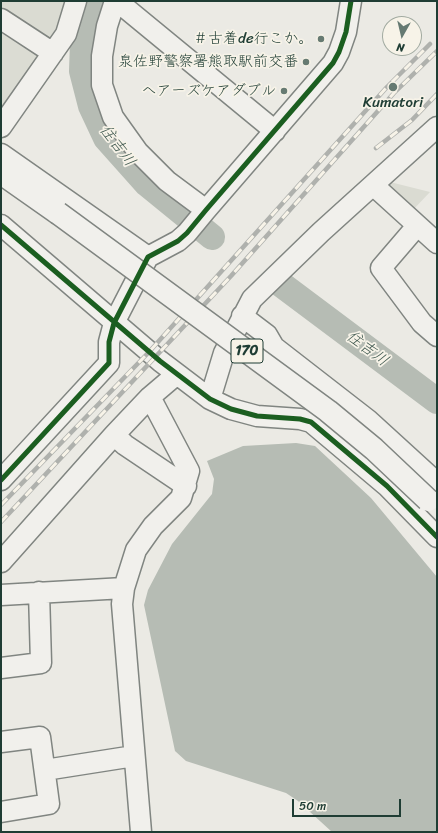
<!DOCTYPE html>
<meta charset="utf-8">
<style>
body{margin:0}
#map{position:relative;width:438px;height:833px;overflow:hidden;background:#ebeae4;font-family:Sriracha,sans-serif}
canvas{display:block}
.frame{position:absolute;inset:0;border:2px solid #1f3d34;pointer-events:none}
.north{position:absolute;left:382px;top:16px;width:40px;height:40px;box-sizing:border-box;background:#f7f3e8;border:1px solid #a1aaa0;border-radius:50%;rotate:188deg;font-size:11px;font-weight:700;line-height:16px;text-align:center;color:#1f3d34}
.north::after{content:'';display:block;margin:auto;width:14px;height:18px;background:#667a72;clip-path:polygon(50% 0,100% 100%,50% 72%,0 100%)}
.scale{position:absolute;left:292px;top:799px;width:109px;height:18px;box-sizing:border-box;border:2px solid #1f3d34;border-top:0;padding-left:5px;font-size:12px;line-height:14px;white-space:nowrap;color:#1f3d34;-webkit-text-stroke:3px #f7f3e8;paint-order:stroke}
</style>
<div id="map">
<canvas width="438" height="833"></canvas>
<div class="frame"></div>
<div class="north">N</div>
<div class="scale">50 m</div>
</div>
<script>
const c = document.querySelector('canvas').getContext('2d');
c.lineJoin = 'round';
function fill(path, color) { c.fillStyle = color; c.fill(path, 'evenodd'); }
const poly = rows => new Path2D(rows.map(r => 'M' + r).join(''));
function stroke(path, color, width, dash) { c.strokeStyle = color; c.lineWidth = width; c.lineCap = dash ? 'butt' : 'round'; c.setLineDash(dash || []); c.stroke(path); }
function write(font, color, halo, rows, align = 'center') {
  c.font = font + ' Sriracha,"Klee One",sans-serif'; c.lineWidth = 3.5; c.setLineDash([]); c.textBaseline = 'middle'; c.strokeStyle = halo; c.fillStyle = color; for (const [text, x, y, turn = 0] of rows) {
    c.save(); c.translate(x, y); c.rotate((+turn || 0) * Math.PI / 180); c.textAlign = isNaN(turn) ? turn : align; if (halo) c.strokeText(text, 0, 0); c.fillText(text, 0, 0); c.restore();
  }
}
fill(poly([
 [1,26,41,52,42,58,1,117]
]), '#dbdcd3');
fill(poly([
 [1,1,70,1,59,32,51,42,1,10],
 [390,182,430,192,412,211,385,187]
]), '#dadbd2');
fill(poly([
 [296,443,315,446,371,498,437,577,437,832,332,832,298,801,286,793,186,761,175,751,144,605,148,590,172,544,212,494,214,479,207,461,243,446]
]), '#b6bcb4');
stroke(poly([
 [96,1,83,42,82,71,91,106,106,138,147,184,212,237],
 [278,282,437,401]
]), '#b6bcb4', 26);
const minor = poly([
 [115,1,107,26,102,56,102,85,113,117,138,152,167,181,206,210],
 [117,1,275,131],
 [1,19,53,53],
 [1,127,66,34,76,1],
 [1,154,148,257],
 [373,185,437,243],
 [1,225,160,361,210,399,231,409,257,416,300,419,311,422,387,486,437,537],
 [417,226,381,268,422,323,437,336],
 [242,316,267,335,274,347,368,420,437,483],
 [210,399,224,353,252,299,321,232,437,127],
 [114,435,125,445,186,486],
 [1,480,109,363,109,342,114,323,148,257,178,241,187,233,206,210,333,63,339,52,346,32,351,1],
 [1,562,114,435,150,397,177,374],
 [1,595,124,588],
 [1,668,41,663,39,592],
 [1,742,40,737,49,804,1,812],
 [45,770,134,756],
 [141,832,122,604,124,588,136,550,153,526,181,498,189,471,150,397]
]);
const highway = poly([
 [1,173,58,213]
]);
stroke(minor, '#808581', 23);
stroke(highway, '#808581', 25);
stroke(minor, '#f1f0ec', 20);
stroke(highway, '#f1f0ec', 22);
const rail = poly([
 [376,148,412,120,437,94],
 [1,505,149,352,387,87,430,44],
 [1,522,231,276,394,93,437,51]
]);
stroke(rail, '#afb1ad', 4.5);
stroke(rail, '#f7f3e8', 3, [9]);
const highwayBridge = poly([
 [58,213,328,411,374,449,428,500]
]);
stroke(highwayBridge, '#808581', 25, []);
stroke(highwayBridge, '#f1f0ec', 22);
stroke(poly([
 [1,225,160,361,210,399,231,409,257,416,300,419,311,422,387,486,437,537],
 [1,480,109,363,109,342,114,323,148,257,178,241,187,233,206,210,333,63,339,52,346,32,351,1]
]), '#1b5e20', 5);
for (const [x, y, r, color] of [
 [321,39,4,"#667a72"],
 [306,62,4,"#667a72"],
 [393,87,5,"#667a72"],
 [284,91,4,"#667a72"]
]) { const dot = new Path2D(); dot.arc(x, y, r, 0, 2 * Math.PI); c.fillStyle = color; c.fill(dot); stroke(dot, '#f7f3e8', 1.5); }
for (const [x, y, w] of [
 [247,351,32]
]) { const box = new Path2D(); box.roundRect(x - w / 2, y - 12, w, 24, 3); c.fillStyle = '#f7f3e8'; c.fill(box); stroke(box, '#1f3d34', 1); }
write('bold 14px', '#1f3d34', null, [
 ["170",247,351]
]);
write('15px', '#1f3d34', '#f7f3e8', [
 ["＃古着de行こか。",313,39],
 ["泉佐野警察署熊取駅前交番",298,62],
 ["ヘアーズケアダブル",276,91],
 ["Kumatori",393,103,"center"]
], 'right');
write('italic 16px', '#3f584f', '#f7f3e8', [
 ["住吉川",117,146,53],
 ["住吉川",367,349,37]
]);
</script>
